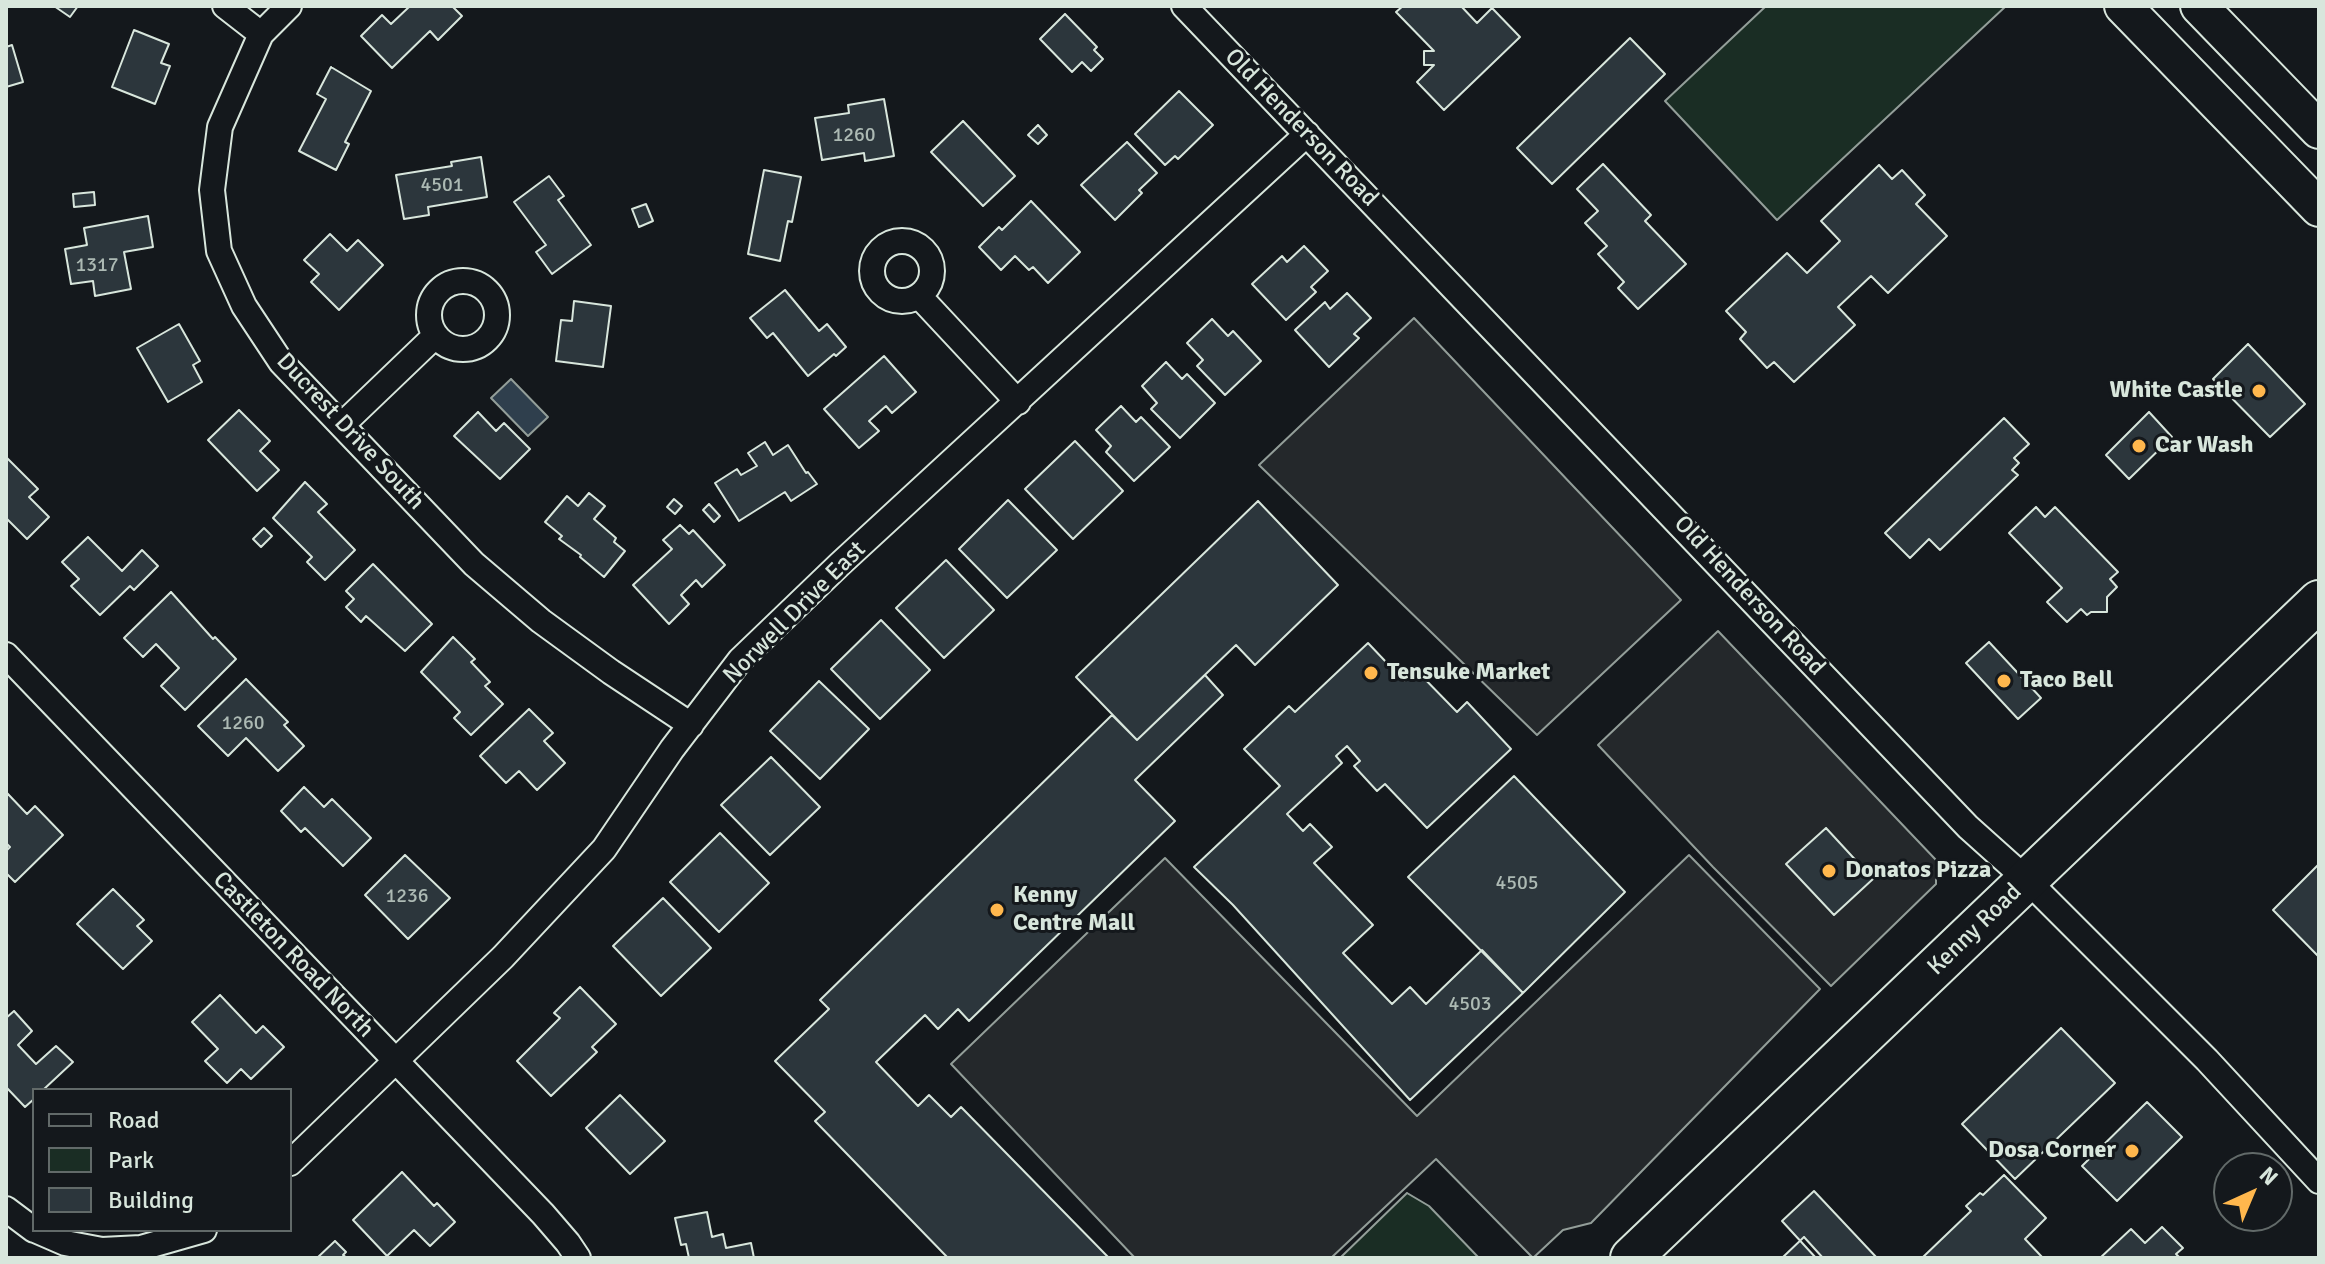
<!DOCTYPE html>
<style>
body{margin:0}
#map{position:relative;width:2325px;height:1264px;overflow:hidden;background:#14181c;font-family:Signika,sans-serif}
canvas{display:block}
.frame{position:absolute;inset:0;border:8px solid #d8e6dc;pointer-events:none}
.legend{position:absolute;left:32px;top:1088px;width:260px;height:144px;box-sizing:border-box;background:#14181c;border:2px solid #626a69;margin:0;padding:10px 14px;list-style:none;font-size:24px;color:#d8e6dc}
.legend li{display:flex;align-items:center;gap:16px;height:40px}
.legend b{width:40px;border:2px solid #626a69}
.north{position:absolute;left:2213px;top:1152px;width:80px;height:80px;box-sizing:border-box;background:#14181c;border:2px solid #626a69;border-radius:50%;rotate:44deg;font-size:22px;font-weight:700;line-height:32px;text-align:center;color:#d8e6dc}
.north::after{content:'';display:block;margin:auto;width:28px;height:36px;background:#ffb74d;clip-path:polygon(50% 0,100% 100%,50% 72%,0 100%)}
</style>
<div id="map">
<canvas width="2325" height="1264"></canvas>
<div class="frame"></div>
<ul class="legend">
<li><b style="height:10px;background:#14181c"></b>Road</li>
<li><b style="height:22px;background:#1a2d24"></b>Park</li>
<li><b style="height:22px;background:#2c363c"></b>Building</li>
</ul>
<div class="north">N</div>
</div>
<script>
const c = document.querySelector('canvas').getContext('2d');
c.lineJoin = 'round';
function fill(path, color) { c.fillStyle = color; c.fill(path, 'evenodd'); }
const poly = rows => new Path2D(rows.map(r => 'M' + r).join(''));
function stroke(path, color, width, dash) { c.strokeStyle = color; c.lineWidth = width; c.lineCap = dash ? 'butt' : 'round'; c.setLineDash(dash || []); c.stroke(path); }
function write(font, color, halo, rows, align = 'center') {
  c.font = font + ' Signika,sans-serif'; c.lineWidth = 6; c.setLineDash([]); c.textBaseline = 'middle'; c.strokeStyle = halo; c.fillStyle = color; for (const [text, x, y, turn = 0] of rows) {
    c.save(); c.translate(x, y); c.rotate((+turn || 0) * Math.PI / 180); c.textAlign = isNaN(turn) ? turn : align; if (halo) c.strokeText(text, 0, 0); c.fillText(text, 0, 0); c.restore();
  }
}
const green = poly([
 [1766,6,2006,6,1777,220,1665,101,1766,6],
 [1407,1193,1429,1206,1479,1258,1340,1258,1407,1193]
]);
fill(green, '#1a2d24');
stroke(green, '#939e99', 2);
const parking = poly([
 [1414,318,1681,600,1537,735,1259,465,1414,318],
 [1718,631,1936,860,1936,884,1831,986,1713,867,1598,745,1718,631],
 [1689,855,1820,989,1591,1223,1563,1230,1533,1258,1436,1159,1331,1258,1135,1258,951,1064,1165,858,1417,1116,1689,855]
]);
fill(parking, '#24282b');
stroke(parking, '#939e99', 2);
const water = poly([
 [511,379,548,417,528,436,491,398,511,379]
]);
fill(water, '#2f3f4d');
stroke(water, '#939e99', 2);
const building = poly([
 [54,6,78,6,70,17,54,6],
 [410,6,452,6,462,16,438,40,430,31,392,68,361,36,382,15,391,24,410,6],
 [1403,6,1461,6,1477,23,1492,8,1520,37,1444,110,1417,82,1434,65,1424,65,1424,51,1434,51,1396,12,1403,6],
 [1065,14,1097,47,1094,50,1103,59,1091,71,1082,62,1072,72,1040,39,1065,14],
 [134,30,169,44,161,63,170,66,155,104,112,87,134,30],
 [1630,38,1665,74,1552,184,1517,148,1630,38],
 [12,45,23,82,6,87,6,47,12,45],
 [331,67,371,91,345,142,349,144,336,170,299,151,326,99,317,94,331,67],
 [1179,91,1213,125,1178,159,1175,156,1165,165,1135,134,1179,91],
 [884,99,894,156,865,161,864,153,822,160,815,118,849,113,848,105,884,99],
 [963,121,1015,176,983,206,931,152,963,121],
 [1038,125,1047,135,1038,144,1028,135,1038,125],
 [1127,142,1157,173,1139,190,1142,193,1115,220,1081,185,1127,142],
 [481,157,487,197,428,207,429,215,404,219,396,175,452,166,451,162,481,157],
 [1603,164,1651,215,1645,221,1686,264,1638,309,1618,288,1624,282,1598,254,1607,246,1585,223,1598,211,1577,189,1603,164],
 [1879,165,1892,179,1902,170,1925,195,1916,204,1947,236,1888,293,1871,276,1838,307,1855,325,1794,382,1774,362,1767,368,1740,339,1746,332,1726,311,1787,253,1807,273,1840,241,1821,221,1879,165],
 [764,170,801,177,792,222,788,221,780,261,748,254,764,170],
 [549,176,564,196,558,200,591,245,552,274,536,252,546,245,514,202,549,176],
 [94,192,95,205,74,207,73,194,94,192],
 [1031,201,1080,252,1048,283,1033,267,1029,270,1015,256,1001,270,979,247,999,227,1002,230,1031,201],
 [646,204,653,221,639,227,632,209,646,204],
 [148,216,153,247,124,252,131,289,95,296,93,281,71,284,65,249,87,245,84,228,148,216],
 [330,234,347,251,358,240,383,265,339,310,311,282,319,274,304,260,330,234],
 [1304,246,1328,271,1311,287,1316,292,1286,320,1252,284,1282,256,1287,262,1304,246],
 [785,290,819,331,827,324,846,347,836,356,834,354,808,376,773,333,767,338,750,318,785,290],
 [1347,293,1371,318,1354,334,1359,338,1329,367,1295,330,1325,302,1330,309,1347,293],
 [574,301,611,306,603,367,556,361,561,320,572,321,574,301],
 [1212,319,1228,336,1233,331,1261,361,1225,395,1197,366,1203,360,1187,343,1212,319],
 [179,324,200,361,193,365,202,382,168,402,137,348,179,324],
 [2248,344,2305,404,2270,437,2213,379,2248,344],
 [884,356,916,392,892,413,886,406,869,421,879,431,859,448,824,409,884,356],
 [1166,362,1182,379,1187,374,1215,403,1180,438,1151,409,1157,403,1142,386,1166,362],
 [1121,406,1136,422,1141,417,1170,447,1134,481,1106,452,1111,446,1096,430,1121,406],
 [239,410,270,441,260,451,279,470,257,491,208,440,239,410],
 [478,412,496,431,504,423,530,449,500,479,454,436,478,412],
 [2149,412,2172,437,2129,479,2106,455,2149,412],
 [2004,418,2029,444,2014,458,2019,463,2012,470,2018,475,1940,550,1929,539,1910,558,1885,533,2004,418],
 [1075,441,1123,491,1073,539,1025,489,1075,441],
 [765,442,773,455,788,445,806,473,808,472,817,484,791,501,785,492,739,521,715,483,737,469,741,475,757,466,748,453,765,442],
 [6,457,38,489,29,497,49,517,27,539,6,518,6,457],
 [305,482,327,504,318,512,355,550,325,580,307,562,312,557,273,518,305,482],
 [589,493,605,506,594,519,616,538,614,542,625,551,604,577,580,557,581,555,559,539,562,536,545,522,567,496,578,506,589,493],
 [674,499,682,506,675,514,667,507,674,499],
 [1008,500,1057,550,1007,598,959,549,1008,500],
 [1258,501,1338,585,1255,665,1236,645,1137,740,1076,677,1258,501],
 [709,504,720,516,714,522,703,510,709,504],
 [2036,507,2045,517,2055,507,2118,572,2110,579,2117,587,2107,597,2107,612,2091,612,2087,615,2081,609,2067,622,2047,602,2062,588,2009,533,2036,507],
 [680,525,689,534,693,530,725,565,702,587,696,580,681,595,689,604,669,624,633,585,672,549,663,540,680,525],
 [264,528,272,536,261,547,253,539,264,528],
 [88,537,122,571,142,550,158,566,134,590,130,586,100,615,71,586,79,579,62,562,88,537],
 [946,560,994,610,944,658,896,608,946,560],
 [373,564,432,624,405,651,366,616,361,622,346,607,354,599,346,591,373,564],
 [171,592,213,639,215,637,236,659,185,710,161,686,179,668,156,644,143,657,124,638,171,592],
 [881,620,930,670,880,719,831,669,881,620],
 [453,637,475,659,471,662,490,682,485,686,503,704,471,735,454,718,460,712,421,672,453,637],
 [1989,642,2041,698,2018,719,1966,663,1989,642],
 [1368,643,1404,681,1416,670,1457,712,1467,702,1511,749,1427,828,1385,784,1377,791,1354,766,1360,761,1347,746,1336,756,1342,763,1287,814,1303,831,1310,824,1332,847,1314,863,1373,925,1343,953,1392,1004,1410,987,1426,1004,1482,950,1523,993,1410,1100,1233,905,1194,867,1280,786,1244,749,1289,706,1295,712,1368,643],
 [1205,675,1223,695,1135,780,1175,821,969,1021,958,1009,938,1029,925,1015,876,1062,918,1106,929,1095,951,1117,961,1107,1109,1258,948,1258,815,1121,825,1112,775,1061,829,1009,820,1000,1112,715,1137,740,1205,675],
 [246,679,288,722,284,725,304,746,278,771,246,738,228,756,198,726,246,679],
 [819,681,869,729,820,779,770,731,819,681],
 [529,709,553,733,544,741,565,763,537,790,519,771,506,783,480,756,529,709],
 [771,757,820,807,770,855,721,805,771,757],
 [1514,776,1625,892,1523,993,1408,877,1514,776],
 [304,787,324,807,332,799,371,838,343,866,305,828,301,832,281,811,304,787],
 [7,793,27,814,35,806,63,835,15,882,6,873,6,851,10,847,6,843,7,793],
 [1826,828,1873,879,1834,915,1786,864,1826,828],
 [720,833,769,883,719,932,670,882,720,833],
 [405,855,450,898,408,939,365,895,405,855],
 [2319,864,2319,957,2273,910,2319,864],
 [113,889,144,920,137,926,152,941,123,969,77,924,113,889],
 [663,898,711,948,661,996,613,946,663,898],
 [580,987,616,1024,592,1047,597,1052,551,1096,517,1061,560,1018,554,1013,580,987],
 [220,995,256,1033,263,1026,284,1047,251,1079,241,1069,227,1083,205,1061,218,1049,192,1022,220,995],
 [14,1011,32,1031,18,1045,36,1064,56,1046,73,1062,43,1090,34,1090,34,1099,25,1107,6,1087,6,1018,14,1011],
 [2061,1028,2115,1083,2015,1179,1962,1124,2061,1028],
 [620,1095,665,1141,630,1174,586,1128,620,1095],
 [2147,1102,2182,1137,2117,1201,2082,1166,2147,1102],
 [402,1172,434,1206,437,1203,455,1222,430,1246,414,1230,387,1256,353,1220,402,1172],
 [2004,1175,2046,1218,2025,1239,2042,1257,1922,1258,1971,1211,1966,1206,1980,1193,1983,1195,2004,1175],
 [1814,1191,1877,1258,1816,1258,1782,1221,1814,1191],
 [707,1212,712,1237,723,1234,726,1248,751,1243,754,1258,689,1258,686,1244,681,1245,675,1218,707,1212],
 [2162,1227,2183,1248,2176,1254,2180,1258,2100,1258,2131,1229,2145,1243,2162,1227],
 [1804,1237,1823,1258,1782,1258,1804,1237],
 [335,1241,346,1252,343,1255,347,1258,317,1258,335,1241]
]);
fill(building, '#2c363c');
stroke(building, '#d8e6dc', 2);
const minor = poly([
 [225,6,261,34],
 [289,6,261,34,220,127,212,190,219,251,244,306,281,362,474,564,541,621,611,672,691,725],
 [1184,6,1968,827,2026,879,2207,1060,2319,1181],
 '872 271a30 30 0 1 1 60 0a30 30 0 1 1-60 0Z',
 '429 315a34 34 0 1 1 68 0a34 34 0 1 1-68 0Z',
 [919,296,1018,402],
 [342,425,435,336],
 [6,655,543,1214,568,1243,578,1258],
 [290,1163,503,957,604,849,672,749,740,660,840,564,1307,134],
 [6,1209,34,1230],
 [35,1230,65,1243,102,1250,141,1248,204,1230]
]);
const secondary = poly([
 [2123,6,2319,208],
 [2199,6,2319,130]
]);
const primary = poly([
 [1631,1258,2319,601]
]);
stroke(minor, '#d8e6dc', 28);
stroke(secondary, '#d8e6dc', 40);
stroke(primary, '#d8e6dc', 44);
stroke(minor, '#14181c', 24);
stroke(secondary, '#14181c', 36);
stroke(primary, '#14181c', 40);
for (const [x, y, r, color] of [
 [2259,391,8,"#ffb74d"],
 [2139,446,8,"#ffb74d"],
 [1371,673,8,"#ffb74d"],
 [2004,681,8,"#ffb74d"],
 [1829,871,8,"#ffb74d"],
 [997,910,8,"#ffb74d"],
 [2132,1151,8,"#ffb74d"]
]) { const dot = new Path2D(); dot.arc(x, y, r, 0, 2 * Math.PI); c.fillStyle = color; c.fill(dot); stroke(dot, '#14181c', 3); }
write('20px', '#adbab4', null, [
 ["1260",854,136],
 ["4501",442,186],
 ["1317",97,266],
 ["1260",243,724],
 ["4505",1517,884],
 ["1236",407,897],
 ["4503",1470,1005]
]);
write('24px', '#d8e6dc', '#14181c', [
 ["Old Henderson Road",1301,128,46],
 ["Ducrest Drive South",350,432,47],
 ["Old Henderson Road",1749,596,47],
 ["Norwell Drive East",795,613,-45],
 ["Kenny Road",1975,930,-44],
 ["Castleton Road North",293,955,46]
]);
write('bold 24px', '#d8e6dc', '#14181c', [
 ["White Castle",2243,391,"right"],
 ["Car Wash",2155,446],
 ["Tensuke Market",1387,673],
 ["Taco Bell",2020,681],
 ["Donatos Pizza",1845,871],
 ["Kenny",1013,896],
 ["Centre Mall",1013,924],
 ["Dosa Corner",2116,1151,"right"]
], 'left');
</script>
